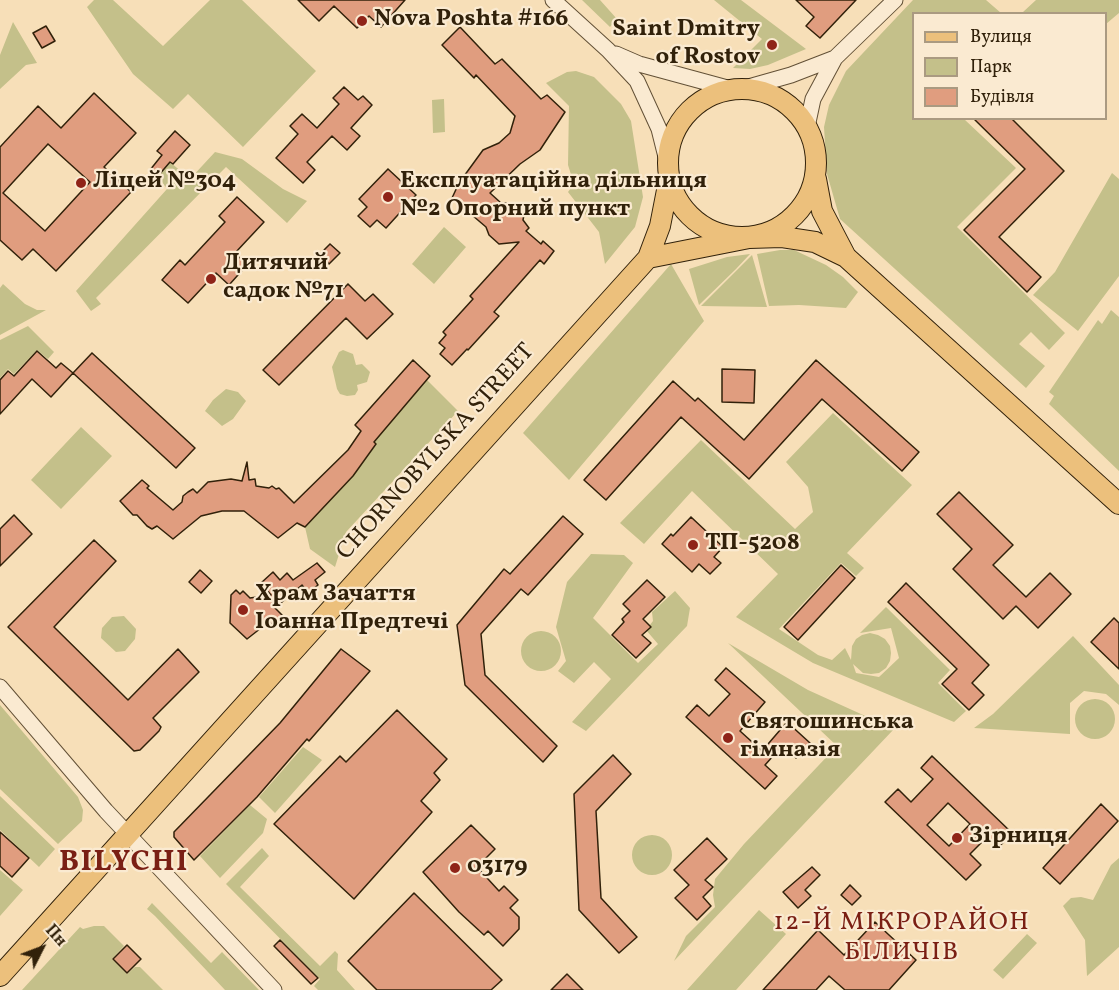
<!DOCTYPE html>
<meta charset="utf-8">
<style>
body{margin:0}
#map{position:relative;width:1119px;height:990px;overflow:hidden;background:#f7dfb8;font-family:Vollkorn,serif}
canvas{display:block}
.legend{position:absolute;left:912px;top:12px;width:195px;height:108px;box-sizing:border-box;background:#faead1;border:2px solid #aa9a81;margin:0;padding:8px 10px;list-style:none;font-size:18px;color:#31210a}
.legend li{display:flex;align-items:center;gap:12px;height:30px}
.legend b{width:30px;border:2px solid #aa9a81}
.north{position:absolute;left:12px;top:918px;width:60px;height:60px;-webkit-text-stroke:4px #faead1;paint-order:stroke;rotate:48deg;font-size:16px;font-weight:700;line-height:24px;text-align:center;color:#31210a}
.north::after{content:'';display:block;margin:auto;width:21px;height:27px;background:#31210a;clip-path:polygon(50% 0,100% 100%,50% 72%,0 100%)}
</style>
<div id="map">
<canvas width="1119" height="990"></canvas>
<ul class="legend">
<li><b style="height:8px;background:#ecc07c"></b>Вулиця</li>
<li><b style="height:16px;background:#c4c08a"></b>Парк</li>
<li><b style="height:16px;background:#e09d7f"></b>Будівля</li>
</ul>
<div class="north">Пн</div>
</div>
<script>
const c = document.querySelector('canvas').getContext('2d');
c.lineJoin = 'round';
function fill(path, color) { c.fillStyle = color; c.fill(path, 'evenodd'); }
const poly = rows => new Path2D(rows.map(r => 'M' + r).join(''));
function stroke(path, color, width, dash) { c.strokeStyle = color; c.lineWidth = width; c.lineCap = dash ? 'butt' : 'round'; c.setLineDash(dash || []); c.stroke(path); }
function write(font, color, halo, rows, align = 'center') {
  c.font = font + ' Vollkorn,serif'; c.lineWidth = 4.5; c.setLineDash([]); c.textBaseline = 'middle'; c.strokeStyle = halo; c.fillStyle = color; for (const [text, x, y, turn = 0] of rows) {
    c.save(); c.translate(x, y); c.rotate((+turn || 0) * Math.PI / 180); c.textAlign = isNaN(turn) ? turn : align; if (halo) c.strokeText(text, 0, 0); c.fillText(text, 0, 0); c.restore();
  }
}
fill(poly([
 [94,0,113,0,163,46,210,0,242,0,316,71,243,147,188,94,173,109,133,74,87,7],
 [582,0,600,0,617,19,610,27],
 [714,0,741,0,806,49,768,65,750,69,733,68,762,39],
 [913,0,986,0,1001,13,914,14,914,118,964,119,1016,168,957,227,1065,333,1049,350,1031,332,1019,344,1045,366,1026,388,840,219,827,174,824,127,829,105,846,71],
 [1036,0,1119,0,1119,13,1106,24,1106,14,1023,12],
 [13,22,37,63,26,65,0,89,0,55],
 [576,71,594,77,621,104,631,121,643,197,635,227,605,264,599,232,568,192,574,184,568,165,569,106,546,83,567,72],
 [444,99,445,132,433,133,432,100],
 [215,152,242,159,283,189,307,201,287,223,226,167,96,298,101,304,91,311,76,291,167,189,158,176,170,162,190,179],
 [1112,173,1119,179,1119,276,1078,331,1033,295,1055,272],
 [444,227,466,247,434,284,412,264],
 [780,250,794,250,826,265,843,277,858,292,846,308,799,305,769,306,757,254],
 [750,254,736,269,699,305,689,269,727,257],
 [752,255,767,307,701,306],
 [671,264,704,321,569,480,523,433],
 [3,284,25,304,37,310,46,310,0,335,0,288],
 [1111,310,1119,317,1119,471,1049,404,1054,396,1049,392,1098,320,1102,324],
 [28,326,54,352,48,359,37,350,14,374,8,369,0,378,0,340],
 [343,350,353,354,356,365,362,364,370,372,367,382,357,385,358,390,355,395,347,396,340,394,337,389,332,367,339,352],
 [427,380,458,411,346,532,335,567,310,549,305,527,364,461,376,445,374,442],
 [226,389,238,392,246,401,233,419,222,426,205,411,213,400],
 [833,413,912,485,847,553,864,568,856,576,841,563,779,629,818,655,832,660,845,648,851,660,852,646,856,639,862,635,870,633,878,635,885,639,890,646,891,653,890,661,886,668,879,673,871,674,863,673,853,664,856,673,879,677,899,658,891,628,860,633,886,607,950,670,938,683,966,711,954,722,813,663,736,617,778,574,692,491,644,544,620,523,701,440,795,529,813,512,808,487,786,462],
 [81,427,112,456,61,509,31,480],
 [591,554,624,555,633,563,593,618,638,663,658,644,646,630,653,621,652,612,675,591,690,608,687,626,586,731,572,722,611,679,594,662,574,683,558,671,566,661,556,627,567,582],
 [124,616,136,629,135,639,125,651,116,652,101,638,102,628,112,617],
 '521 651a20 20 0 1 1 40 0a20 20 0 1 1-40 0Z',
 [1073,636,1119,685,1119,705,1106,694,1084,691,1070,703,1070,734,974,728,993,714],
 [728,643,808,690,894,729,674,961,686,936,715,907,713,895,715,879,744,844,837,746],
 '1075 719a20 20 0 1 1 40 0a20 20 0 1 1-40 0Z',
 [0,705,78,797,83,810,82,821,58,844,0,789],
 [303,747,322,760,275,813,259,797],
 [0,796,55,849,39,867,0,830],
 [250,805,267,819,263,833,220,878,200,856],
 '632 855a20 20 0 1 1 40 0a20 20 0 1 1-40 0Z',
 [262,848,269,856,240,887,320,966,335,951,338,954,337,970,355,990,318,990,314,986,320,979,226,884],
 [1119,858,1119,947,1087,976,1085,940,1063,906,1071,898,1081,897,1093,900,1111,865],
 [0,870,23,890,0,916],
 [152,903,211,963,222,952,259,990,225,990,155,916,147,909],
 [759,910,786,934,736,990,687,990],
 [94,926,104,926,124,946,112,959,127,974,135,967,140,967,163,990,22,990,80,927,83,929],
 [1027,934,1037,943,1003,979,993,970]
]), '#c4c08a');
const building = poly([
 [298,0,405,0,381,27,369,16,357,28,334,6,319,21,298,0],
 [796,0,856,0,820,38,806,26,814,17,796,0],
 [46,26,55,41,42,48,33,33,46,26],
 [460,27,495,64,502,59,541,99,547,95,565,112,540,150,520,164,490,193,501,203,509,203,524,215,523,220,529,228,526,231,541,244,543,241,554,251,544,264,540,260,494,312,499,316,468,350,467,349,452,365,440,354,445,348,439,343,446,335,443,332,473,299,470,296,519,242,499,244,489,235,486,227,452,198,459,183,483,150,499,143,510,133,515,116,476,75,474,78,442,45,460,27],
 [344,87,358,100,363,96,372,105,351,128,360,136,347,150,332,136,307,162,315,170,303,183,276,158,298,134,290,126,302,114,317,128,339,104,333,98,344,87],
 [94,93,136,133,104,167,131,192,56,271,33,249,22,260,0,240,0,147,38,106,61,128,94,93],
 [48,144,90,182,45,231,3,193,48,144],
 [973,118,1011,118,1064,171,999,237,1041,277,1027,292,964,230,1025,169,973,118],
 [175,131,190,145,173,164,170,162,158,176,150,170,162,155,157,151,175,131],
 [388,169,416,195,386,228,377,220,370,227,358,216,367,207,359,199,388,169],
 [237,197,264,222,235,253,247,265,229,285,216,273,188,303,162,280,180,260,185,265,225,222,219,216,237,197],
 [330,244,340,253,329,264,320,254,330,244],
 [348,284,365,301,373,294,393,314,367,339,346,318,279,385,263,370,348,284],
 [37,351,56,368,61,363,73,373,51,397,32,379,0,414,0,380,8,371,14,376,37,351],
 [92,353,195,448,176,468,73,373,92,353],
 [413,360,430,376,374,442,376,444,353,476,305,527,297,523,278,538,244,511,222,511,201,516,173,539,157,526,152,529,147,526,137,515,133,515,120,501,142,480,149,486,147,488,173,510,182,502,183,496,188,492,193,489,197,493,208,482,231,479,242,481,247,462,249,480,255,479,256,486,269,488,272,486,276,489,279,488,294,503,348,450,361,431,355,425,413,360],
 [816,360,919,452,902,471,822,399,749,479,681,417,606,500,584,480,673,381,695,401,698,398,744,440,816,360],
 [722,369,755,370,754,403,722,402,722,369],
 [959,492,1013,545,993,565,1026,597,1050,573,1071,594,1038,628,1016,606,1003,619,953,569,972,549,937,514,959,492],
 [14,515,32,534,0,566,0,529,14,515],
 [563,516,583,534,528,595,521,589,481,634,485,675,557,746,543,762,465,685,457,625,504,569,510,574,563,516],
 [691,517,723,547,714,557,721,563,710,574,699,564,692,572,662,544,671,534,673,536,691,517],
 [94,540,116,561,54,627,128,700,178,649,199,672,153,718,161,727,159,731,140,750,134,751,8,627,94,540],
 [317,563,325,572,315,580,318,585,308,593,302,585,275,608,285,618,275,628,267,619,261,628,247,639,230,623,231,595,236,590,240,594,243,591,250,598,271,595,261,583,273,572,280,580,287,573,293,580,317,563],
 [841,565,855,578,798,640,784,627,841,565],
 [200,570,212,581,201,593,189,582,200,570],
 [647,580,665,597,643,619,651,627,642,635,651,643,636,658,612,635,624,622,622,619,630,611,623,604,647,580],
 [906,583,989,665,972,683,984,695,969,710,942,684,957,669,888,602,906,583],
 [1114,618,1119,623,1119,669,1091,642,1114,618],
 [341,649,370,671,309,741,307,739,257,797,194,860,174,837,174,832,280,723,341,649],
 [726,668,765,702,740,731,762,751,787,722,810,743,796,758,782,746,765,765,777,776,765,789,686,717,697,705,709,716,730,694,715,680,726,668],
 [397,710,447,759,434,773,440,780,421,801,432,812,354,899,274,824,340,756,346,762,397,710],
 [613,755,631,774,596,811,601,898,637,937,619,953,579,910,574,794,613,755],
 [932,756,1012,833,998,848,987,837,970,854,981,865,966,880,885,802,898,789,911,802,933,779,921,768,932,756],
 [948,803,970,824,949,846,927,825,948,803],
 [1101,804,1118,821,1060,884,1043,868,1101,804],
 [471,825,495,849,477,867,499,891,504,886,518,900,510,908,519,917,519,929,503,946,488,931,484,935,459,912,423,872,471,825],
 [0,832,29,858,12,877,0,866,0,832],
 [707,838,727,859,705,880,713,887,703,897,711,906,697,920,675,898,689,885,674,870,707,838],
 [812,867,820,875,805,890,811,896,798,908,783,892,812,867],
 [850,885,861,896,852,905,841,895,850,885],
 [414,893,502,980,491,990,377,990,348,961,414,893],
 [875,922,916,960,889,990,845,990,829,976,816,990,763,990,818,930,844,955,875,922],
 [280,940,318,978,311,984,274,946,280,940],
 [127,945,141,959,127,973,113,959,127,945],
 [567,974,583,990,551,990,567,974]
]);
fill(building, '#e09d7f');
stroke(building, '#31210a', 1.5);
const minor = poly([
 [553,0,608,50,637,81,659,129,667,161],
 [616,54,639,64,731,89],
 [745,88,791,75,835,58],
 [807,127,813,99,835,58,895,0],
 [0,687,106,811,274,990]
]);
const major = poly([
 '668 163a74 74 0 1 1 148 0a74 74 0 1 1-148 0Z',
 [816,179,822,211,846,257],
 [648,258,749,238,782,237,815,242,846,257,1119,504],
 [0,976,648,258,660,226,669,180]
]);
stroke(minor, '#625036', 17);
stroke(major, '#31210a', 22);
stroke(minor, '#faead1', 15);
stroke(major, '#ecc07c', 20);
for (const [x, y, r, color] of [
 [362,21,6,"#8f2418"],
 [772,45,6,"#8f2418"],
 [81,183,6,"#8f2418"],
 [388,197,6,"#8f2418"],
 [211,279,6,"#8f2418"],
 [693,545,6,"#8f2418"],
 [243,610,6,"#8f2418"],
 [728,738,6,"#8f2418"],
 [957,838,6,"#8f2418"],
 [455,868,6,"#8f2418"]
]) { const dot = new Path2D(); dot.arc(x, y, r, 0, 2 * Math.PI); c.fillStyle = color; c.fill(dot); stroke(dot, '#faead1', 2); }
write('bold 24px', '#31210a', '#faead1', [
 ["Nova Poshta #166",374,21],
 ["Saint Dmitry",760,31,"right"],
 ["of Rostov",760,59,"right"],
 ["Ліцей №304",93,183],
 ["Експлуатаційна дільниця",400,183],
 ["№2 Опорний пункт",400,211],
 ["Дитячий",223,265],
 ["садок №71",223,293],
 ["ТП-5208",705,545],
 ["Храм Зачаття",255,596],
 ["Іоанна Предтечі",255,624],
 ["Святошинська",740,724],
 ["гімназія",740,752],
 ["Зірниця",969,838],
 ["03179",467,868]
], 'left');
write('24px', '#31210a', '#faead1', [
 ["CHORNOBYLSKA STREET",437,453,-48]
]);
c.letterSpacing = '1.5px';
write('26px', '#7a1f14', '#faead1', [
 ["12-Й МІКРОРАЙОН",902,924],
 ["БІЛИЧІВ",902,954]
]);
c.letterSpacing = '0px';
c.letterSpacing = '1.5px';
write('bold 30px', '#7a1f14', '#faead1', [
 ["BILYCHI",124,864]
]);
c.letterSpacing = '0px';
</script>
